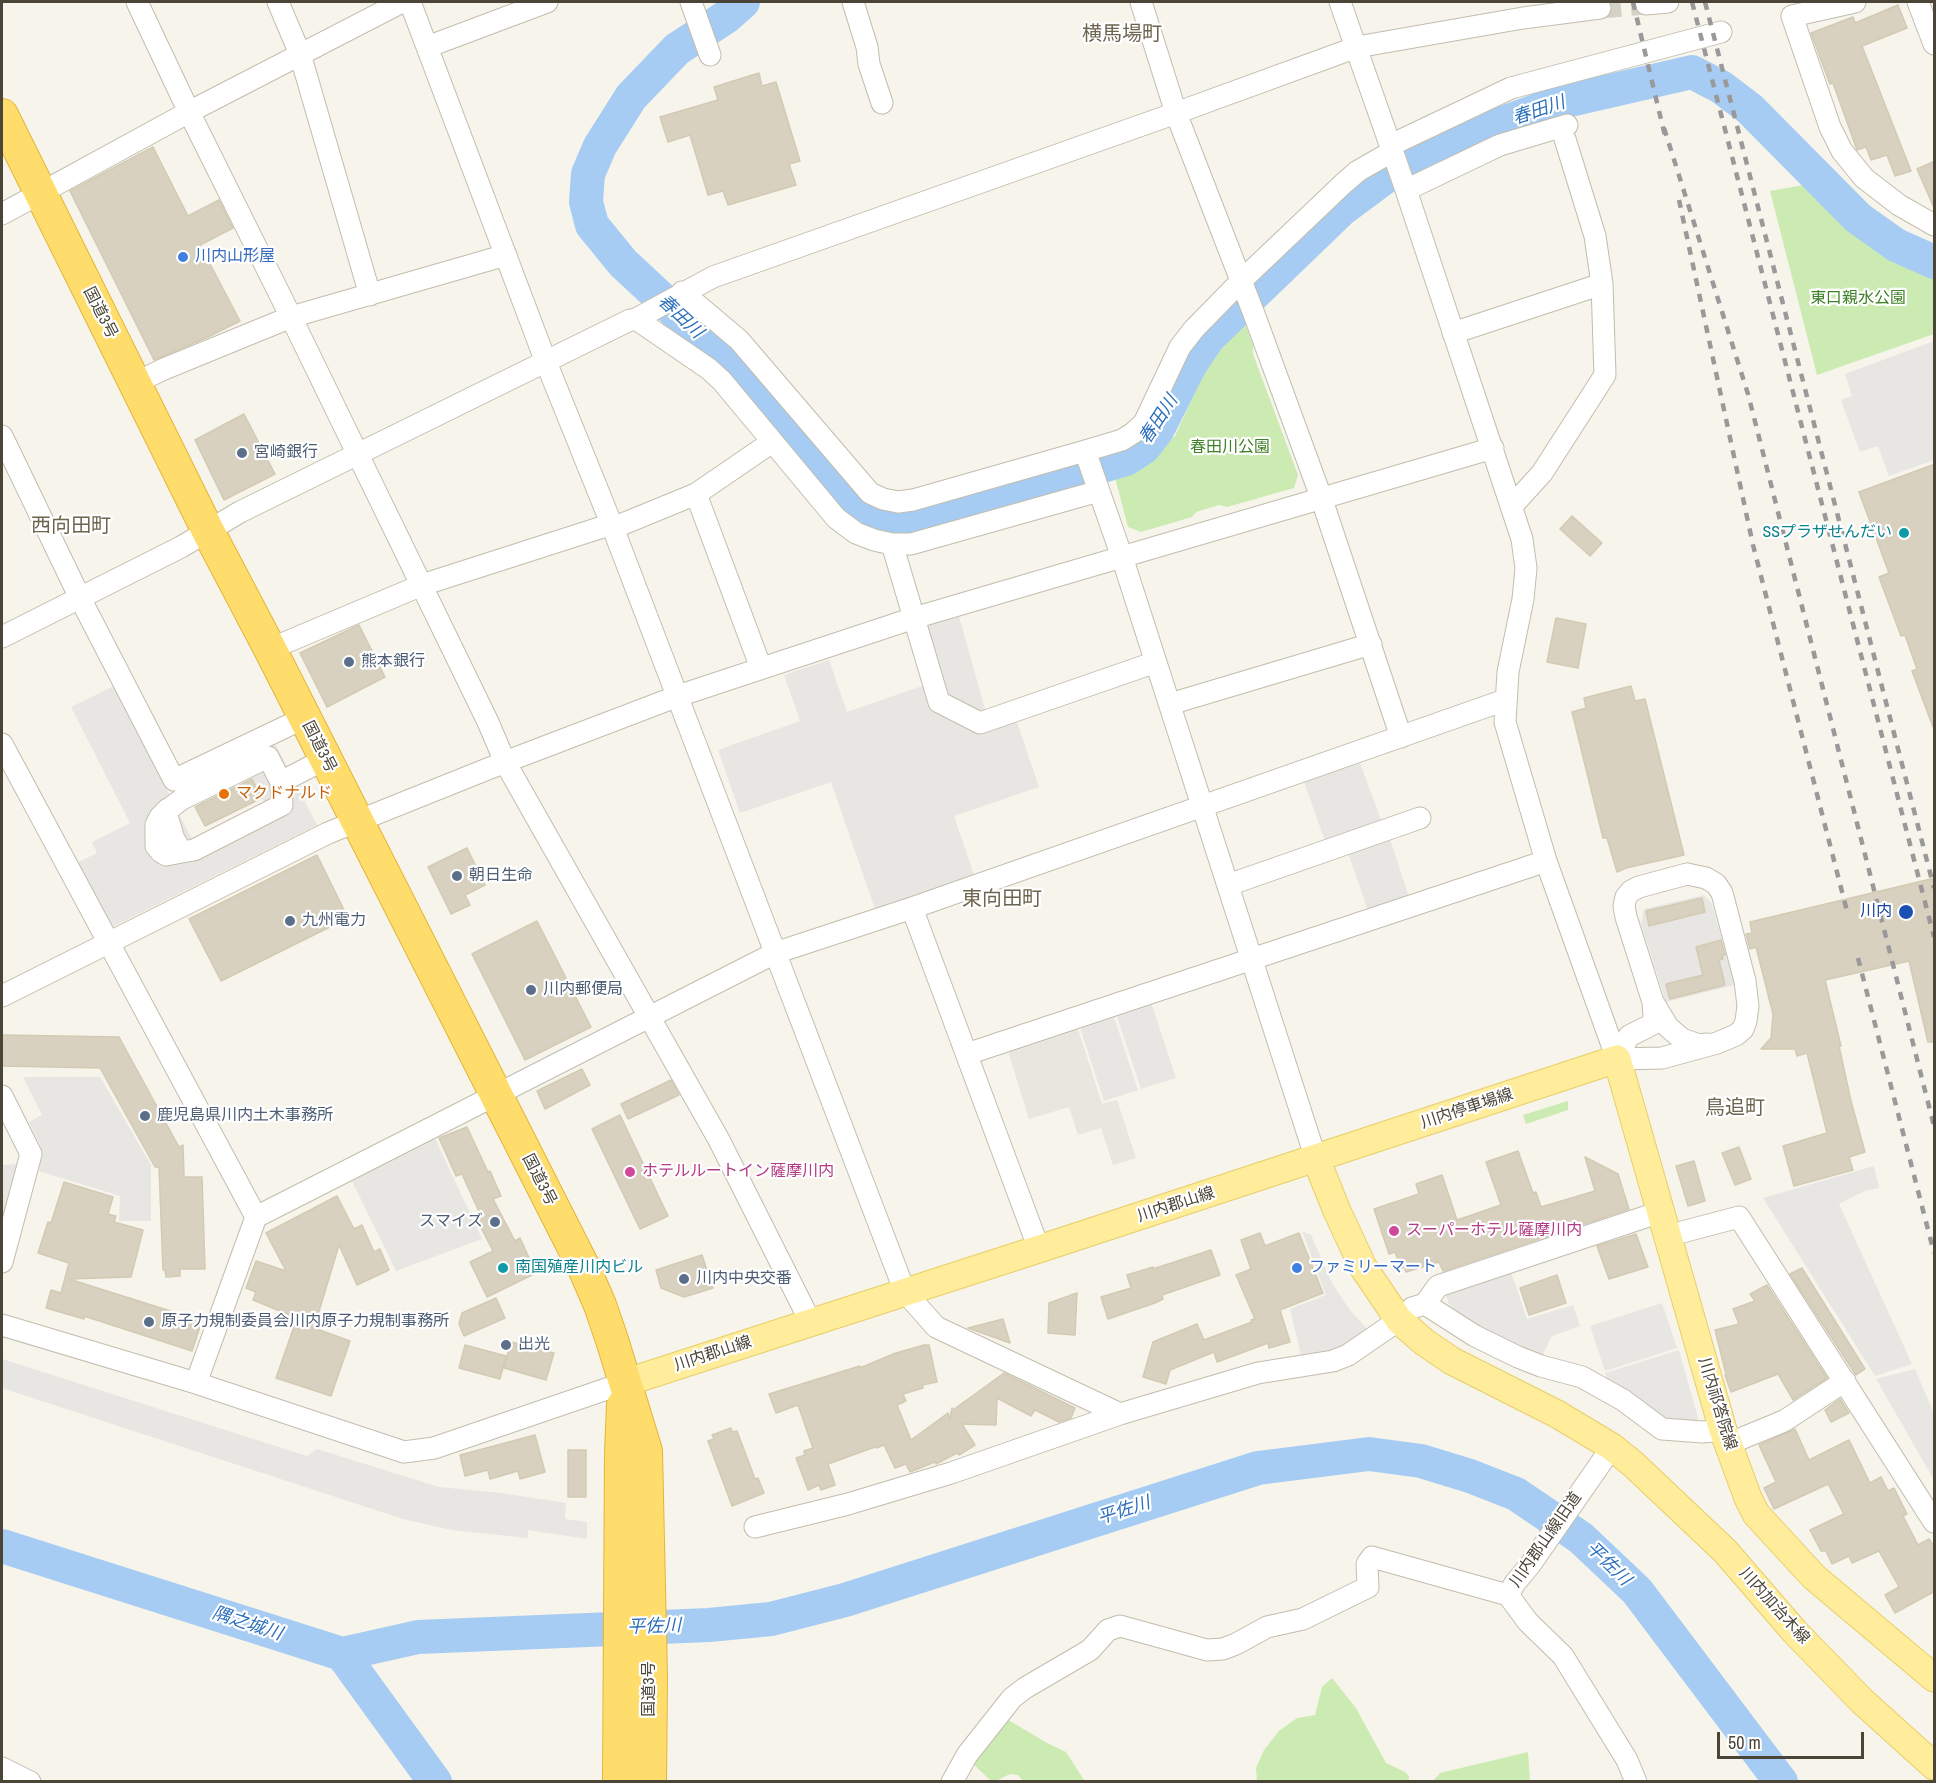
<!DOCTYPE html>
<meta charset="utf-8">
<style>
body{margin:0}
#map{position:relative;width:1936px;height:1783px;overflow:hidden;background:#f6f4eb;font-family:"Archivo Narrow",sans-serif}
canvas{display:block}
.frame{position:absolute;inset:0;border:3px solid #4b4538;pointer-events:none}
.scale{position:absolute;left:1717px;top:1732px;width:147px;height:27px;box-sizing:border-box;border:3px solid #4b4538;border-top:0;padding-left:8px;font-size:18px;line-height:21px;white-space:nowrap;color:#4b4538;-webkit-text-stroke:4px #fff;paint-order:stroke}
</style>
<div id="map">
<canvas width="1936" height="1783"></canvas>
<div class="frame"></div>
<div class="scale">50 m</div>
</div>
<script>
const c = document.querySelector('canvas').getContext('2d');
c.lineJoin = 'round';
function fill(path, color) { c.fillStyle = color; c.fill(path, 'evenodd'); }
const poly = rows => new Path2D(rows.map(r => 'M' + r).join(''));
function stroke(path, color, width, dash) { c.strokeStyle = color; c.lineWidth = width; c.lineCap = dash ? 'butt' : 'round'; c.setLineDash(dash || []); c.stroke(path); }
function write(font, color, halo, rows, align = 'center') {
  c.font = font + ' "Archivo Narrow","Noto Sans JP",sans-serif'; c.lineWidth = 4.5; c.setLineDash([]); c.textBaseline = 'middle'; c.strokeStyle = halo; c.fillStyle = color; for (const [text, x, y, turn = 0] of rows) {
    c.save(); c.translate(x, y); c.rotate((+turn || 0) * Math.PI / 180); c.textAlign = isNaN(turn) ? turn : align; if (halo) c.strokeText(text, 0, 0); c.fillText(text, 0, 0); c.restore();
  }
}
fill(poly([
 [1077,1026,1102,1104,1117,1100,1136,1158,1113,1165,1101,1128,1078,1135,1069,1107,1029,1119,1007,1048]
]), '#e9e5df');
fill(poly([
 [1809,184,1865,235,1895,255,1934,272,1934,334,1817,375,1770,191],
 [1245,324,1253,345,1253,354,1298,475,1294,488,1227,507,1219,505,1196,512,1192,517,1141,532,1128,527,1114,474,1148,462,1175,436,1208,363,1226,341],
 [1568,1101,1568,1110,1526,1124,1523,1115],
 [1332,1678,1356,1708,1386,1763,1405,1772,1409,1776,1409,1781,1257,1781,1256,1768,1264,1750,1279,1731,1297,1718,1315,1715,1322,1687],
 [1005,1718,1047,1743,1066,1752,1084,1780,1106,1781,1023,1781,1018,1775,1010,1774,996,1781,990,1780,970,1761],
 [1528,1752,1530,1781,1433,1781,1440,1773]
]), '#ccebb3');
fill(poly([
 [1934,341,1934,460,1889,476,1878,446,1860,452,1841,400,1852,396,1845,374],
 [959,616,987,716,944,698,924,625],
 [829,660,847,712,925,685,932,704,1016,719,1039,787,954,816,974,875,875,909,831,782,740,813,718,750,800,721,784,675],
 [114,686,194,843,267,807,242,757,274,741,317,825,110,928,77,863,97,853,92,842,130,823,71,707],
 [1360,763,1383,825,1326,844,1304,782],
 [1389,836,1410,900,1369,913,1347,850],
 [1704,895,1712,904,1735,985,1666,1002,1641,924,1644,909],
 [1151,1002,1176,1078,1141,1089,1116,1014],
 [1113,1014,1138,1090,1104,1101,1079,1025],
 [23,1077,100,1077,151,1165,151,1221,119,1221,120,1196,39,1171,41,1147,29,1122,42,1115],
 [434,1136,482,1239,396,1271,351,1179],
 [20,1164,2,1225,2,1165],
 [1874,1166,1879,1188,1865,1191,1839,1204,1912,1364,1875,1376,1763,1198],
 [1302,1231,1311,1235,1332,1283,1350,1310,1368,1330,1352,1343,1327,1352,1301,1355,1290,1309,1326,1295],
 [1510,1269,1527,1319,1573,1305,1580,1326,1552,1336,1541,1358,1504,1343,1457,1313,1449,1304,1444,1291],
 [1662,1303,1677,1348,1605,1371,1590,1326],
 [1679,1350,1698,1418,1694,1426,1667,1424,1610,1388,1605,1373],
 [2,1359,307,1456,317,1449,439,1487,501,1493,566,1503,565,1519,587,1522,587,1539,528,1530,528,1538,451,1530,403,1519,2,1388],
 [1915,1369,1934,1414,1934,1480,1876,1379]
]), '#e8e6e2');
stroke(poly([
 [743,2,726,17,677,49,631,97,600,146,588,174,586,202,592,225,623,263,763,393,863,513,883,519,905,522,945,513,1126,459,1144,447,1158,429,1190,365,1208,338,1342,209,1412,157,1557,103,1692,72,1721,87,1750,109,1858,218,1896,245,1934,262],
 [2,1546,342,1654,435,1782],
 [342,1654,418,1637,709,1625,771,1619,845,1600,1258,1468,1369,1454,1421,1461,1470,1476,1516,1494,1581,1538,1637,1591,1781,1782]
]), '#a6ccf3', 34);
const building = poly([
 [1898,5,1907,28,1862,46,1911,171,1895,176,1887,155,1871,160,1866,147,1857,150,1833,83,1830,84,1811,33,1853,17,1855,23,1898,5],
 [759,73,762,86,776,82,800,161,789,164,796,185,728,205,723,191,708,195,690,135,668,142,660,117,718,100,714,87,759,73],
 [153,147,188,216,219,200,233,228,200,245,240,321,208,337,154,360,70,191,153,147],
 [1935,161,1935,210,1917,169,1935,161],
 [244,414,275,474,224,500,195,440,244,414],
 [1935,464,1935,727,1933,727,1912,671,1917,669,1905,635,1901,636,1879,577,1889,573,1859,492,1935,464],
 [1572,516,1602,543,1590,556,1560,529,1572,516],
 [1556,618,1586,624,1578,668,1547,662,1556,618],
 [359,625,385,677,327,707,300,653,359,625],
 [1631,686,1635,701,1645,699,1684,855,1626,868,1617,872,1607,838,1603,838,1572,712,1586,708,1584,698,1631,686],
 [252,779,262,798,205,826,195,807,252,779],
 [467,848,485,885,465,895,470,905,451,914,428,867,467,848],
 [317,855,348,918,221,981,189,919,317,855],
 [1935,878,1935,1042,1928,1042,1909,961,1825,980,1841,1046,1839,1046,1851,1101,1865,1152,1849,1157,1853,1170,1794,1186,1783,1146,1827,1133,1807,1053,1797,1056,1795,1049,1761,1049,1771,1038,1773,1014,1756,947,1750,949,1746,934,1752,933,1750,922,1935,878],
 [1702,898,1705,912,1649,926,1646,911,1702,898],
 [537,921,591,1027,525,1060,472,954,537,921],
 [1721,940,1725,955,1722,955,1723,959,1719,960,1725,985,1670,999,1666,984,1703,975,1696,947,1721,940],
 [2,1035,119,1037,179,1147,183,1145,184,1177,202,1177,205,1269,180,1269,180,1276,166,1277,165,1270,163,1270,159,1167,155,1167,100,1068,2,1066,2,1035],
 [582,1069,590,1085,545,1109,537,1091,582,1069],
 [671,1080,679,1095,628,1119,621,1104,671,1080],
 [620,1115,668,1216,640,1229,592,1129,620,1115],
 [467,1127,488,1172,490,1171,501,1196,493,1199,515,1241,520,1238,536,1273,487,1297,470,1262,493,1251,476,1218,481,1216,462,1174,456,1176,439,1138,467,1127],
 [1739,1147,1751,1179,1735,1185,1722,1153,1739,1147],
 [1518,1151,1533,1193,1536,1192,1541,1207,1595,1191,1585,1157,1618,1174,1629,1209,1443,1271,1439,1262,1406,1272,1404,1267,1401,1268,1395,1252,1389,1254,1374,1209,1419,1194,1416,1184,1442,1175,1457,1220,1501,1205,1486,1162,1518,1151],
 [1694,1161,1705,1201,1688,1206,1676,1166,1694,1161],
 [64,1182,113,1197,108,1214,116,1216,114,1222,143,1230,131,1277,69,1279,202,1321,192,1351,84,1316,84,1319,46,1308,51,1290,61,1293,69,1263,38,1253,48,1222,51,1223,64,1182],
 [337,1196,354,1229,362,1225,374,1252,380,1249,389,1270,357,1285,339,1245,314,1328,350,1341,331,1396,276,1378,297,1318,253,1300,256,1292,246,1288,256,1261,286,1271,266,1233,337,1196],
 [1260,1233,1265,1246,1299,1233,1323,1293,1280,1310,1290,1342,1269,1348,1268,1343,1217,1362,1214,1352,1170,1370,1166,1384,1143,1377,1153,1342,1197,1324,1204,1340,1252,1322,1251,1320,1255,1319,1236,1275,1251,1269,1241,1240,1260,1233],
 [1636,1234,1648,1267,1609,1279,1597,1246,1636,1234],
 [1211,1250,1220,1275,1162,1295,1163,1299,1155,1303,1108,1319,1101,1297,1131,1288,1127,1275,1153,1267,1153,1269,1211,1250],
 [702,1255,713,1288,684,1297,661,1288,656,1270,702,1255],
 [1802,1268,1865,1369,1856,1375,1790,1274,1802,1268],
 [1557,1275,1566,1303,1529,1315,1520,1288,1557,1275],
 [1767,1285,1827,1378,1793,1400,1778,1374,1731,1392,1725,1375,1726,1374,1715,1330,1739,1324,1733,1309,1755,1301,1750,1294,1767,1285],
 [1077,1293,1075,1335,1048,1333,1049,1303,1077,1293],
 [496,1298,505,1318,464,1336,459,1324,462,1313,496,1298],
 [1003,1319,1010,1343,968,1328,1003,1319],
 [511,1342,554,1353,546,1380,504,1368,511,1342],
 [465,1345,506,1356,500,1379,459,1368,465,1345],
 [924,1345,929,1345,937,1382,922,1385,923,1388,903,1394,906,1401,897,1405,911,1440,948,1413,950,1419,952,1408,953,1410,1004,1373,1075,1408,1071,1418,1059,1422,1035,1410,1031,1416,997,1398,996,1425,962,1424,975,1445,959,1455,957,1453,936,1464,935,1462,910,1472,906,1464,895,1468,884,1445,876,1448,875,1447,828,1464,835,1485,821,1490,819,1485,808,1490,796,1458,805,1455,804,1451,813,1448,798,1405,776,1413,769,1394,860,1366,860,1368,896,1353,924,1345],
 [1840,1399,1849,1413,1831,1422,1825,1410,1840,1399],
 [731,1428,732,1432,737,1431,755,1479,758,1478,764,1493,732,1506,708,1441,714,1439,712,1435,731,1428],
 [1795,1429,1809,1460,1849,1440,1870,1483,1881,1477,1888,1491,1894,1488,1907,1514,1903,1516,1918,1545,1929,1539,1935,1548,1935,1591,1895,1613,1885,1595,1899,1587,1879,1551,1852,1563,1849,1556,1832,1564,1826,1551,1821,1551,1810,1530,1844,1514,1828,1484,1774,1509,1764,1488,1776,1482,1759,1445,1795,1429],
 [535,1435,545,1472,520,1479,518,1471,490,1479,488,1470,465,1476,460,1455,535,1435],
 [568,1450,586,1450,586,1497,568,1497,568,1450]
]);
fill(building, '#d8d1c0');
stroke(building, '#d3cab3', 1.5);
stroke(poly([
 [1600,8,1646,4]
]), '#d4d1c7', 21, [21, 10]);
const minor = poly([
 [137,2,189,112,291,317,488,722,505,762,719,1140,811,1323],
 [278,2,300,54,370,295],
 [410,2,546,362,613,528,905,1292,936,1327,1120,1414],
 [691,2,710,55],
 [853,2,867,47,869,64,882,103],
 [1141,2,1176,113,1254,314,1321,497,1401,737],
 [1340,2,1406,190,1522,539,1526,568,1523,599,1508,672,1505,722,1546,861,1617,1059],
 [1855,2,1792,16,1830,127,1842,151,1864,178,1899,205,1934,225],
 [1918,2,1934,44],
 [1646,4,1668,2],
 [427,47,547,2],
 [1391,145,1511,88,1721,32],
 [1406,190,1500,145,1567,125],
 [2,214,189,112,402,2],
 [682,292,739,340,870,493,883,499,898,502,913,500,1085,451,1122,440,1133,433,1144,423,1180,347,1194,329,1241,281,1344,183,1358,171,1393,151],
 [636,319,709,369,722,381,836,518,856,533,874,540,892,544,911,544,1099,491],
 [1453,333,1602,284],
 [135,383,164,369,291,317,506,255],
 [2,436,80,598,174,780,304,718],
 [1085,451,1122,557,1316,1159],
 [696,494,761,668],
 [1513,505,1542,473,1605,375,1602,284,1595,236,1565,139],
 [613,528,696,494,772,442],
 [892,544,939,702,980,723,1156,662],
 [2,637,181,547,240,512,630,320,636,319,713,277,1176,113,1357,47,1523,18,1600,8],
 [270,649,422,585,612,524],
 [1170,704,1371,644],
 [2,744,256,1217],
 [281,782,268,757,182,799,169,809,167,816,174,839,182,852,194,850,282,805,281,782,325,759],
 [168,809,160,817,156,825,156,846,161,852,166,855,182,852],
 [1687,874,1706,878,1716,884,1722,893,1745,981,1748,1006,1746,1021,1743,1029,1736,1035,1717,1043,1662,1058,1617,1059,1629,1036,1653,1024,1654,1016,1653,1002,1626,917,1624,906,1626,897,1631,891,1639,887,1687,874],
 [1228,885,1420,818],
 [912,908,1039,1249],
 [2,996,328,833,505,762,678,696,914,618,1493,448],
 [1653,1002,1668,1027,1682,1039,1699,1045,1707,1044],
 [967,1054,1546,861],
 [2,1096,31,1154,2,1262],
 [1667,1236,1739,1217,1934,1522],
 [1425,1304,1475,1336,1518,1357,1541,1366,1582,1377,1623,1400,1662,1429,1703,1432,1723,1430],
 [1412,1308,1425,1304,1438,1286,1660,1212],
 [2,1325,196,1383,404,1452,434,1448,624,1383],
 [196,1383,256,1217,775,953,912,908,1505,700],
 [1728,1444,1784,1421,1845,1381],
 [755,1527,848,1504,951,1473,1120,1414,1258,1373,1333,1361,1348,1355,1399,1320],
 [1508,1595,1528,1622,1563,1656,1627,1760,1636,1782],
 [1508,1595,1515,1583,1530,1565,1612,1447],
 [2,1768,30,1782],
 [952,1782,967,1755,1012,1698,1025,1688,1090,1650,1108,1630,1120,1626,1207,1650,1223,1649,1236,1644,1267,1627,1303,1619,1368,1587,1367,1564,1372,1557,1508,1595]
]);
const major = poly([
 [1316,1159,1337,1211,1363,1267,1399,1320,1424,1342,1452,1361,1557,1414,1612,1447,1633,1464,1725,1551,1795,1632,1862,1701,1934,1766],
 [624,1383,1039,1249,1617,1059,1723,1430,1748,1498,1756,1514,1814,1577,1934,1678]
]);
const highway = poly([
 [2,115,208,531,270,649,584,1268,600,1305,612,1340,646,1451,651,1678,650,1782],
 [619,1782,621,1454,623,1405]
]);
stroke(minor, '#c2bdad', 23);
stroke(major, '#e8ce66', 29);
stroke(highway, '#e3b538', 34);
stroke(minor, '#fff', 21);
stroke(major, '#ffed9b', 27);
stroke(highway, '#ffdd6d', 32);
stroke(poly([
 [1633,2,1665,136],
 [1692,2,1934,937],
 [1705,2,1934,888],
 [1664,128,1748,394,1934,1126],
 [1679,200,1753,545,1848,915],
 [1858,958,1934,1253]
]), '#999', 4.5, [8, 8]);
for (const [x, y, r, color] of [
 [183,257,6,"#3f7fe0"],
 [242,453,6,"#5c6f8a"],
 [1904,533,6,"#0f9aa8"],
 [349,662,6,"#5c6f8a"],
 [224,794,6,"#e8710a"],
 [457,876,6,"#5c6f8a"],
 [1906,912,8,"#1a4fb4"],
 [290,921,6,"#5c6f8a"],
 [531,990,6,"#5c6f8a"],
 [145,1116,6,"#5c6f8a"],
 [630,1172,6,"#d1479c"],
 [495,1222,6,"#5c6f8a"],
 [1394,1231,6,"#d1479c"],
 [503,1268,6,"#0f9aa8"],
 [1297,1268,6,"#3f7fe0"],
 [684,1279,6,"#5c6f8a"],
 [149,1322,6,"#5c6f8a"],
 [506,1345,6,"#5c6f8a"]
]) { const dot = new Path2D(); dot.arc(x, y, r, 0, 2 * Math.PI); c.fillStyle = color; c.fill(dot); stroke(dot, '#fff', 2); }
write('16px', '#366cbe', '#fff', [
 ["川内山形屋",195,257],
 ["ファミリーマート",1309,1268]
], 'left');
write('16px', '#408028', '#fff', [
 ["東口親水公園",1858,299],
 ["春田川公園",1230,448]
]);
write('16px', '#4b4538', '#fff', [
 ["国道3号",100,313,63],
 ["国道3号",319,747,63],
 ["川内停車場線",1467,1109,-18],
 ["国道3号",539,1180,63],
 ["川内郡山線",1176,1205,-18],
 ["川内郡山線",713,1354,-18],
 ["川内祁答院線",1717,1404,73],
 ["川内郡山線旧道",1546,1540,-55],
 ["川内加治木線",1774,1606,48],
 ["国道3号",650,1689,-90]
]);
write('16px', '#4e5e75', '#fff', [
 ["宮崎銀行",254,453],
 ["熊本銀行",361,662],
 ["朝日生命",469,876],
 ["九州電力",302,921],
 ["川内郵便局",543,990],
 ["鹿児島県川内土木事務所",157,1116],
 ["スマイズ",483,1222,"right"],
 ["川内中央交番",696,1279],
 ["原子力規制委員会川内原子力規制事務所",161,1322],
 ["出光",518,1345]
], 'left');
write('16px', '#0d838f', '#fff', [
 ["SSプラザせんだい",1892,533],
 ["南国殖産川内ビル",515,1268,"left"]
], 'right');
write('16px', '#c56008', '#fff', [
 ["マクドナルド",236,794]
], 'left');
write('16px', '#164399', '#fff', [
 ["川内",1892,912]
], 'right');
write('16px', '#b23c85', '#fff', [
 ["ホテルルートイン薩摩川内",642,1172],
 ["スーパーホテル薩摩川内",1406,1231]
], 'left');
write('italic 18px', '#2c70bc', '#fff', [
 ["春田川",1539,111,-19],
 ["春田川",680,317,43],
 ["春田川",1159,420,-57],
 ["平佐川",1124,1511,-18],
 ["平佐川",1608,1564,44],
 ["隅之城川",247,1624,18],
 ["平佐川",654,1627,-2]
]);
write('20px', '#6e654f', '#fff', [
 ["横馬場町",1122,35],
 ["西向田町",71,527],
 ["東向田町",1002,900],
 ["鳥追町",1735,1109]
]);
</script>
